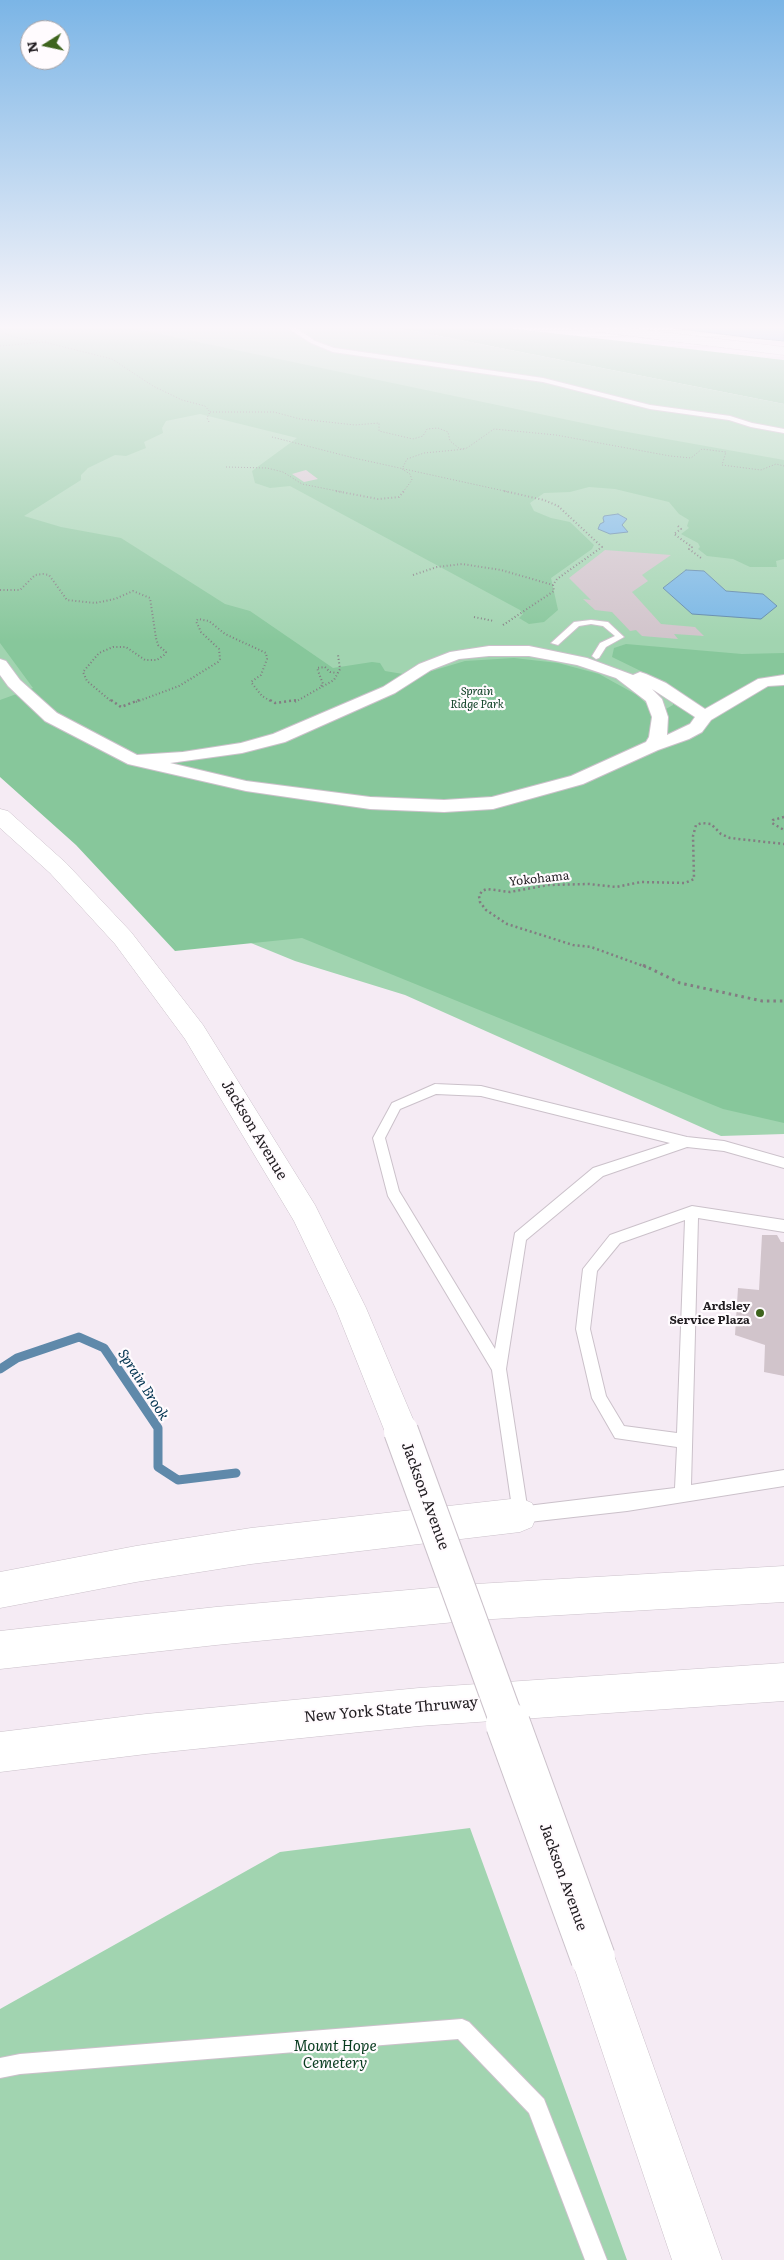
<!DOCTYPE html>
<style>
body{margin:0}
#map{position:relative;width:784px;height:2260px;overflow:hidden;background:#f5ebf4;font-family:Literata,serif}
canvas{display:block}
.north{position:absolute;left:20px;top:20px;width:50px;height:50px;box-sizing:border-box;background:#fffbfe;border:1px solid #a6a2a6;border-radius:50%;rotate:260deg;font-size:14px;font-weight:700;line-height:20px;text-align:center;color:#211d21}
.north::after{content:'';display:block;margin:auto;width:18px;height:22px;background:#3e641d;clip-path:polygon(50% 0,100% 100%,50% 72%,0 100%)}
</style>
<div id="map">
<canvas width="784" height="2260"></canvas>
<div class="north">N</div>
</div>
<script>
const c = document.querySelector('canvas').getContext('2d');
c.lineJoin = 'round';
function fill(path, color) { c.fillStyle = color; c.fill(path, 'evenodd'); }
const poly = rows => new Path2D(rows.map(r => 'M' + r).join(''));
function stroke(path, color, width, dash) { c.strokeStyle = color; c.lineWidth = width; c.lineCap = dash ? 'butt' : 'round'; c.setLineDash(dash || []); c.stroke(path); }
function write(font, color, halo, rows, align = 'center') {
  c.font = font + ' Literata,serif'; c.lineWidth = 4.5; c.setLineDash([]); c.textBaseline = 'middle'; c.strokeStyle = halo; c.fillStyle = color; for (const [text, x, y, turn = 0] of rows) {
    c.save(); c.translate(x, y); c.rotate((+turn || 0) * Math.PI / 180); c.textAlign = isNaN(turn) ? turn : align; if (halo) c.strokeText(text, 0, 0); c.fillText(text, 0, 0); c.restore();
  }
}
fill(poly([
 [0,325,384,325,784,404,784,1134,721,1136,405,995,295,961,246,941,0,722],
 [470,1828,627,2260,0,2260,0,2009,280,1852]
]), '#a1d4b0');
fill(poly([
 [0,325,117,325,616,430,784,460,784,559,776,561,777,567,750,567,733,559,707,556,698,549,700,547,698,543,681,534,689,528,687,526,689,520,679,514,669,502,615,489,589,487,570,492,544,493,530,503,534,511,551,518,570,522,594,545,592,549,551,578,558,610,544,622,529,624,519,618,523,614,520,610,290,486,270,488,255,483,252,471,297,438,200,414,166,421,162,428,163,433,144,442,146,448,126,456,115,455,88,468,81,475,81,480,24,516,61,527,121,538,225,604,250,611,333,668,372,662,380,663,385,671,415,676,465,661,514,658,558,663,599,674,637,695,652,709,664,710,673,705,675,692,651,676,612,657,614,648,626,644,742,654,784,653,784,1123,723,1109,302,938,175,951,76,845,0,777,0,700,33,688,0,643],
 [384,325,482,325,784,360,784,404]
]), '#87c79b');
const water = poly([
 [649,325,784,325,784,341,753,338,649,325],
 [618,514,627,519,622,525,628,532,610,534,598,529,600,524,604,522,603,518,604,516,618,514],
 [686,570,704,571,726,591,763,594,777,606,761,619,692,614,663,588,686,570]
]);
fill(water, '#79b7e4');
stroke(water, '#5f89aa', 1);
stroke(poly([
 [0,1369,17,1358,79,1337,104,1348,158,1428,158,1467,178,1480,236,1473]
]), '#5f89aa', 9);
fill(poly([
 [306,470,318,479,304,482,292,474],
 [605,550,671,555,642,575,648,581,632,592,661,624,695,627,704,636,674,634,678,639,642,636,636,630,630,631,612,612,595,610,583,599,591,600,569,578],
 [762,1235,777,1235,781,1242,784,1242,784,1376,764,1372,765,1345,735,1335,738,1288,759,1290]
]), '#d1c4cb');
const lane = poly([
 [283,325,293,326,315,341,334,348,543,378,650,405,730,416,752,423,784,429,784,433,751,427,729,420,650,409,543,382,333,352,311,343,283,325],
 [591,620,608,622,624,637,606,647,599,658,596,659,592,656,600,643,615,636,603,626,591,624,579,626,558,645,551,643,574,622,591,620],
 [435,1084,481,1086,687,1137,724,1141,784,1158,784,1168,724,1151,687,1147,603,1176,526,1240,506,1369,527,1506,675,1488,677,1447,615,1438,592,1398,576,1329,583,1269,610,1235,692,1206,784,1220,784,1232,698,1218,691,1485,784,1470,784,1486,627,1511,520,1523,514,1521,492,1370,388,1196,373,1138,392,1103,435,1084],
 [436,1094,481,1096,670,1143,593,1168,515,1233,495,1349,399,1191,385,1138,400,1109,436,1094],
 [685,1220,677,1433,624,1426,606,1396,590,1329,597,1271,620,1243,685,1220],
 [462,2019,469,2022,544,2099,607,2260,585,2260,529,2113,458,2039,20,2074,0,2078,0,2058,20,2054,462,2019]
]);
const street = poly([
 [489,646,529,646,587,658,633,675,640,672,646,674,666,683,705,709,758,679,784,675,784,685,768,686,711,720,702,732,689,739,658,750,583,784,493,809,444,812,370,809,246,791,128,764,45,721,8,686,0,675,0,659,6,661,20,680,57,713,137,755,183,752,241,743,273,734,383,687,419,664,450,652,489,646],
 [489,656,529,656,577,665,616,678,646,701,652,717,649,737,646,742,571,776,492,797,444,800,370,797,246,781,170,763,242,753,285,742,395,693,431,670,459,659,489,656],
 [652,689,695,717,690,724,667,735,668,717,662,699,652,689]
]);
const secondary = poly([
 [0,809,8,811,66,863,131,932,203,1025,315,1205,366,1308,418,1431,413,1442,401,1447,389,1442,336,1309,294,1221,185,1039,115,944,50,873,0,828,0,809],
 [593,1936,608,1943,615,1958,722,2260,672,2260,571,1958,578,1943,593,1936]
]);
const highway = poly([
 [567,325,606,325,784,347,784,355,573,329,567,325],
 [520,1498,532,1503,537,1515,532,1527,520,1532,251,1564,136,1582,0,1608,0,1572,136,1546,251,1528,520,1498],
 [784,1566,784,1602,476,1620,216,1645,0,1669,0,1631,216,1607,476,1584,784,1566],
 [784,1663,784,1701,419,1726,146,1754,0,1772,0,1732,146,1714,419,1688,784,1663]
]);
stroke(lane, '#cbc1ca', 2);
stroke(street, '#cbc1ca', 2);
stroke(secondary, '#cbc1ca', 1);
stroke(highway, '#cbc1ca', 1);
stroke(poly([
 [0,331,13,337,38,341],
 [0,346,44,342,112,359,153,386,182,400,205,406,210,412],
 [210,412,274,412,300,419,355,425,379,423,379,431,413,439,423,436,427,429,438,428,448,432,450,441,460,449,467,448,494,429,556,435,670,456,691,458,702,449,726,452,722,465,761,470,776,464,784,466],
 [209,422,207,418,210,412],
 [272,437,354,458,509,492],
 [226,467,267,468,283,472,302,484,342,492],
 [403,492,412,480,410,474,402,469,407,459,424,453,466,449]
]), '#837c82', 1, [1, 2]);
stroke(poly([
 [336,491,378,499,399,497,404,491],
 [678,526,681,529,674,534,692,547,689,549,701,558],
 [413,575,437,567,462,564,501,570,553,585],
 [0,590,20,590,35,575,43,574,49,575,67,600,95,603,115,599,133,591,150,598,156,638,158,645,166,652,164,655,157,660,145,660,126,647,113,647,99,653,83,672,87,681,112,702],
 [474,617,494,621],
 [503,625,554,591,553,585,557,579,602,547,558,506,544,500,504,491],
 [321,686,323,684,317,668,325,667,330,672,337,673],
 [136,702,179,686,218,662,220,659,219,649,201,632,196,621,198,619,209,621,225,634,266,653,267,659,261,675,251,682,262,696,272,702],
 [295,702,334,680,340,669,338,655]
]), '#837c82', 2, [1, 2.5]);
stroke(poly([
 [111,700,121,707,139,700],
 [270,700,275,703,297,700],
 [784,817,773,820,772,823,784,830],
 [646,967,591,947,573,945,507,924,486,910,480,902,479,896,482,891,487,889,510,892,548,885,589,884,616,887,641,882,685,883,694,879,693,836,696,825,702,823,711,824,721,834,730,838,784,844]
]), '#837c82', 2.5, [2, 3]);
stroke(poly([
 [643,965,680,983,762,1001,784,1001]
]), '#837c82', 3, [2.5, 4]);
fill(lane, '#fff');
fill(street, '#fff');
fill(secondary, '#fff');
fill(highway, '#fff');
const secondaryBridgeFar1 = poly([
 [401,1431,508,1725]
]);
const secondaryBridge = poly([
 [508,1724,593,1958]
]);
stroke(secondaryBridgeFar1, '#cbc1ca', 36, []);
stroke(secondaryBridge, '#cbc1ca', 46, []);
stroke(secondaryBridgeFar1, '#fff', 34);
stroke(secondaryBridge, '#fff', 44);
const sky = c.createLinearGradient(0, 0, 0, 642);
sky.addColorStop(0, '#7bb5e6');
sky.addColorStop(0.51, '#faf6fa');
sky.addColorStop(1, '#faf6fa00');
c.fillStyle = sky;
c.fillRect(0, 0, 784, 642);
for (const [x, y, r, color] of [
 [760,1313,5,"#3e641d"]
]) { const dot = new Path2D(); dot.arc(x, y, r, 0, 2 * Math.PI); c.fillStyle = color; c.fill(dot); stroke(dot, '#fffbfe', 2); }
write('italic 11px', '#083b1f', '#fffbfe', [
 ["Sprain",477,692],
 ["Ridge Park",477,705]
]);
write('12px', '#211d21', '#fffbfe', [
 ["Yokohama",539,879,-6]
]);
write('bold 12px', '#211d21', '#fffbfe', [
 ["Ardsley",750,1306],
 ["Service Plaza",750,1320]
], 'right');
write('italic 14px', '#00324f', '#fffbfe', [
 ["Sprain Brook",143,1385,57]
]);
write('15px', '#211d21', '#fffbfe', [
 ["Jackson Avenue",254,1130,59],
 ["Jackson Avenue",425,1496,70],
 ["New York State Thruway",391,1710,-5],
 ["Jackson Avenue",563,1877,70]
]);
write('italic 15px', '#083b1f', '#fffbfe', [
 ["Mount Hope",335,2047],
 ["Cemetery",335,2064]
]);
</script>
